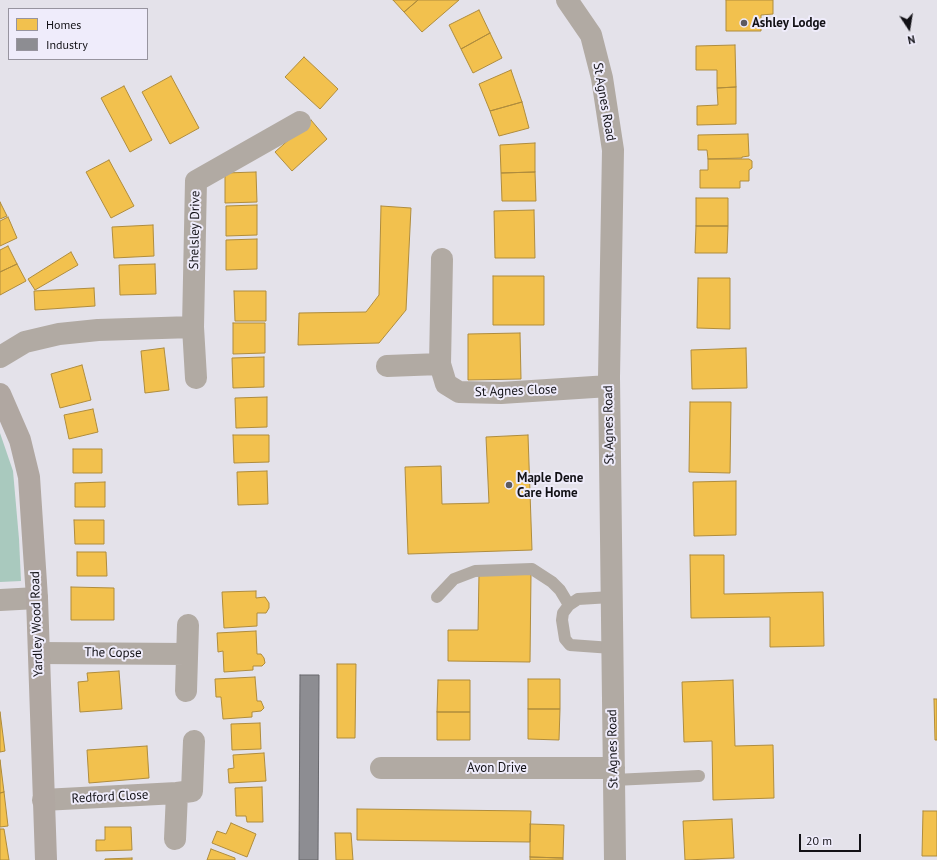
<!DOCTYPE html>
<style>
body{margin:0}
#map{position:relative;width:937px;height:860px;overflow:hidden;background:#e4e2ea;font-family:"PT Sans",sans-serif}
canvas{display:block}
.legend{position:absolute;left:8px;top:8px;width:140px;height:52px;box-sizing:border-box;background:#efecfb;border:1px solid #97949f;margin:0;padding:5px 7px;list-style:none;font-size:12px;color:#121116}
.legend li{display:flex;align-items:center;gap:8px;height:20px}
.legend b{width:20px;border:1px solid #97949f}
.north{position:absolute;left:889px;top:8px;width:40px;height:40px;-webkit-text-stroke:3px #efecfb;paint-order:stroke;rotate:168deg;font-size:11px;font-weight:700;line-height:16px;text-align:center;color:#121116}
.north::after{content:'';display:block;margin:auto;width:14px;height:18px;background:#121116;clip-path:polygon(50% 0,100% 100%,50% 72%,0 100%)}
.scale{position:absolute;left:799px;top:834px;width:62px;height:18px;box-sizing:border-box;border:2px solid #121116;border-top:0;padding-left:5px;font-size:12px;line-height:14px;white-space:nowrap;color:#121116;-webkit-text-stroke:3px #efecfb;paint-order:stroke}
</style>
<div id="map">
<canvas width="937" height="860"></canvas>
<ul class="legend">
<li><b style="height:11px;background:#f2c14e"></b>Homes</li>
<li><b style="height:11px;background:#8d8d92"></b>Industry</li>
</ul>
<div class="north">N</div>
<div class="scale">20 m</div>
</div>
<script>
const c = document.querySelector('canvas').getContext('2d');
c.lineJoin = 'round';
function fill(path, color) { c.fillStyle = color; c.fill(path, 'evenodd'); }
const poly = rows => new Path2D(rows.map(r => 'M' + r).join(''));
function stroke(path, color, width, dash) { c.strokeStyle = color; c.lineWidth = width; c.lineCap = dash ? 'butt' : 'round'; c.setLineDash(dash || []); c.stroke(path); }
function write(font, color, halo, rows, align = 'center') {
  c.font = font + ' "PT Sans",sans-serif'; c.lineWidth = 4; c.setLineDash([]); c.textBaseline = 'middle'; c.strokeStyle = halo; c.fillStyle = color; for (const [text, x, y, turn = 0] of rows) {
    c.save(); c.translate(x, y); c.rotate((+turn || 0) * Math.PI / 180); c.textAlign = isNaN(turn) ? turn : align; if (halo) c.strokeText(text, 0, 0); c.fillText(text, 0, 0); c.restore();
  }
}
fill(poly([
 [0,433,13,471,19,539,21,581,0,582]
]), '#a9c9be');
const homes = poly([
 [393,0,418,0,404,12,393,0],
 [418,0,459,0,422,32,404,12,418,0],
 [726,0,773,0,773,14,761,15,761,31,726,31,726,0],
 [479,10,490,33,461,49,449,25,479,10],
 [490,33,502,58,473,73,461,49,490,33],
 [735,45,736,87,717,88,717,70,696,70,696,46,735,45],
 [304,57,338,89,320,109,285,77,304,57],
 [511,70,522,102,490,111,479,84,511,70],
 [171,76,199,128,170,144,142,92,171,76],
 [124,86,152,140,130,152,101,98,124,86],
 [736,87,736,124,697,125,697,106,718,105,717,88,736,87],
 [522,102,529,128,499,136,490,111,522,102],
 [311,120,327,139,292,171,275,152,311,120],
 [748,134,749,156,742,157,742,158,708,159,707,150,698,150,698,135,748,134],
 [535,143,535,172,501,173,500,145,535,143],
 [708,159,749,159,752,161,752,168,749,170,749,181,740,181,740,188,700,188,700,170,708,170,708,159],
 [109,160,134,206,111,218,86,172,109,160],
 [256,172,257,202,225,203,225,173,256,172],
 [535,172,536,201,502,201,501,173,535,172],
 [696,198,728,198,728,226,696,226,696,198],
 [0,202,7,216,0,219,0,202],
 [257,205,257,235,226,236,226,206,257,205],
 [381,206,411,208,406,310,379,343,298,345,299,313,366,312,379,295,381,206],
 [534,210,535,258,495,258,494,211,534,210],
 [8,217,17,238,0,246,0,221,8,217],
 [153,225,154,256,114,258,112,227,153,225],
 [696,226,728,226,727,253,695,253,696,226],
 [257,239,257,269,226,270,226,240,257,239],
 [8,246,17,264,0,272,0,250,8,246],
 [71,252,78,265,35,290,28,279,71,252],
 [17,264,26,281,0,295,0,272,17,264],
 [155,264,156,294,120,295,119,265,155,264],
 [493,276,544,276,544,325,493,325,493,276],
 [698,278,730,278,730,329,697,328,698,278],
 [94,288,95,306,35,310,34,291,94,288],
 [234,291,266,291,266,321,235,321,234,291],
 [233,323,265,323,265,353,233,354,233,323],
 [520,333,521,379,468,380,468,334,520,333],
 [164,348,169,390,145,393,141,351,164,348],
 [746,348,747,388,692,389,691,350,746,348],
 [264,357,264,387,233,388,232,358,264,357],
 [82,365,91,400,60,408,51,374,82,365],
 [267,397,267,427,236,428,235,398,267,397],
 [690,402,731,402,730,473,689,472,690,402],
 [93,409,98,432,69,439,64,415,93,409],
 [233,435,269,435,269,462,234,463,233,435],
 [528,435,532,550,408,554,405,467,441,466,442,504,489,503,486,437,528,435],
 [73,449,102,449,102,473,73,473,73,449],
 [267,471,268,504,238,505,237,472,267,471],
 [736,481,736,535,694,536,693,482,736,481],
 [105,482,105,507,75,507,75,483,105,482],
 [74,520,104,520,104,544,75,544,74,520],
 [77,552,106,552,107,576,77,576,77,552],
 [690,555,724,555,724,594,823,592,824,646,770,647,770,617,691,618,690,555],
 [479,574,531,574,530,662,448,661,448,630,478,630,479,574],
 [71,587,114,588,114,620,71,620,71,587],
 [256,591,256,598,265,597,269,603,269,608,266,613,257,613,257,626,224,628,222,592,256,591],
 [256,631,257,654,261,654,264,658,265,663,262,666,253,666,253,670,224,672,223,651,218,652,217,633,256,631],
 [337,664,356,664,355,738,337,738,337,664],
 [119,671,122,709,80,712,78,682,88,681,87,673,119,671],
 [255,677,257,701,261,701,264,708,261,711,252,712,252,717,223,719,221,697,216,697,215,679,255,677],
 [528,679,560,679,560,709,528,709,528,679],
 [438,680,470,680,470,712,437,712,438,680],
 [733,680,735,746,773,745,774,798,713,800,712,741,684,742,682,682,733,680],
 [934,699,937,699,937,740,935,740,934,699],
 [528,709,560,709,559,740,528,739,528,709],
 [0,712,5,751,0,752,0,712],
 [437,712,470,712,470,740,437,740,437,712],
 [260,723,261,749,232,750,231,724,260,723],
 [147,746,149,778,89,783,87,750,147,746],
 [264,753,266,781,229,783,228,769,234,768,233,755,264,753],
 [0,760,4,792,0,793,0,760],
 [262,787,263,822,247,822,246,816,236,816,235,788,262,787],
 [4,792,8,826,0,827,0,793,4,792],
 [357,809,531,811,530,842,357,840,357,809],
 [923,811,937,811,937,856,922,856,923,811],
 [732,819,734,858,685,860,683,821,732,819],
 [231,823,256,834,247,857,212,843,217,831,226,834,231,823],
 [530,824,564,825,563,858,530,857,530,824],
 [105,827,131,827,132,850,96,851,96,840,105,840,105,827],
 [0,829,4,829,9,860,0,860,0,829],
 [335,833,351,833,353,860,336,860,335,833],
 [211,849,235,858,235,860,207,860,211,849],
 [530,857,563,858,563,860,530,860,530,857],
 [132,858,132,860,105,860,105,859,132,858]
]);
fill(homes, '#f2c14e');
stroke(homes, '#af8c3d', 1);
const industry = poly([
 [300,675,319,675,318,860,299,860,300,675]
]);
fill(industry, '#8d8d92');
stroke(industry, '#68686d', 1);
stroke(poly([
 [437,597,454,579,475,571,532,569,552,582,560,590,569,605],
 [611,597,578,599,569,605,563,613,562,620,565,639,570,645,612,648],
 [614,780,699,776]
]), '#b1aaa3', 12);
stroke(poly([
 [567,0,591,35,602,78,613,150,609,377,615,860],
 [442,259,440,364,446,384,459,392,501,393,609,386],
 [193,327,196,378],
 [0,357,25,342,59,334,98,330,193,327,196,181,300,122],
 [387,366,440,364],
 [0,600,37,598],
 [39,653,187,654],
 [186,691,188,625],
 [381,768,614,768],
 [43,800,177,793],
 [175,839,177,793,192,791,194,741]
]), '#b1aaa3', 22);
stroke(poly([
 [0,394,20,440,29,477,37,598,46,860]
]), '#b0a7a1', 22);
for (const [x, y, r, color] of [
 [744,23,4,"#5c5a60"],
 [509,485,4,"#5c5a60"]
]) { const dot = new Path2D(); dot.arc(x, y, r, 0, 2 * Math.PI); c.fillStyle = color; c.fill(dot); stroke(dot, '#efecfb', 1.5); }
write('bold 13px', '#121116', '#efecfb', [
 ["Ashley Lodge",752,23],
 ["Maple Dene",517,478],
 ["Care Home",517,493]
], 'left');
write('13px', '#121116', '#efecfb', [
 ["St Agnes Road",604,102,80],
 ["Shelsley Drive",195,230,-89],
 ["St Agnes Close",516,391,-2],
 ["St Agnes Road",609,425,-91],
 ["Yardley Wood Road",37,624,-92],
 ["The Copse",113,653,1],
 ["St Agnes Road",613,749,-91],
 ["Avon Drive",497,768],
 ["Redford Close",110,797,-3]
]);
</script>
